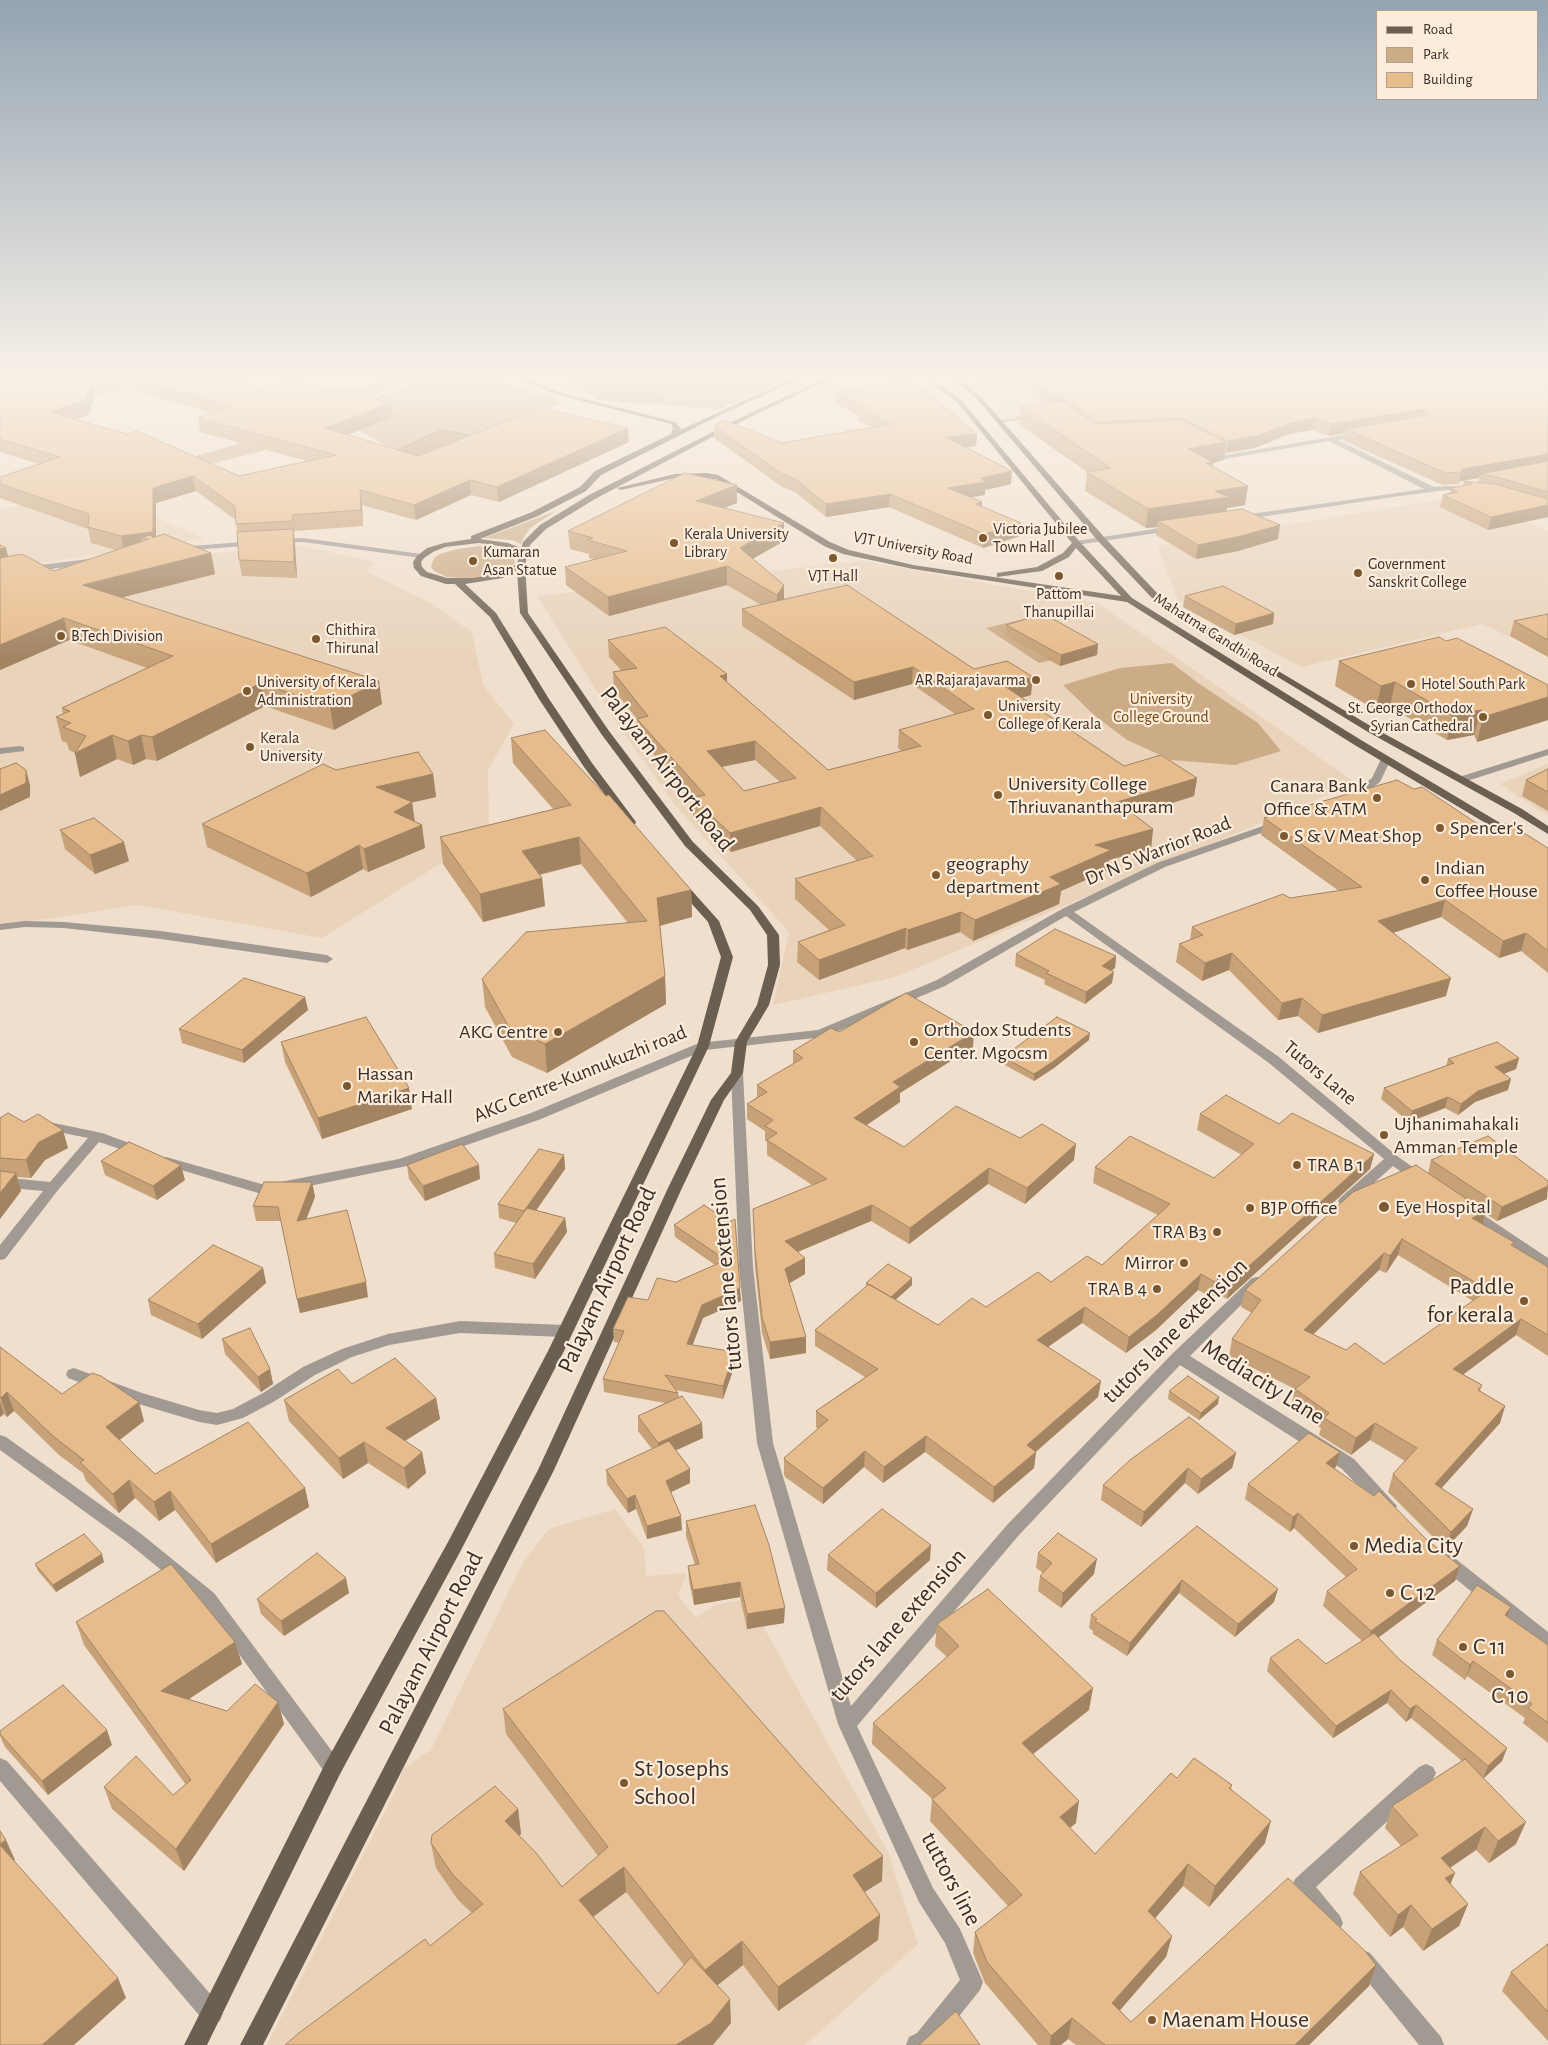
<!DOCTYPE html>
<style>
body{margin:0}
#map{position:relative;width:1548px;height:2045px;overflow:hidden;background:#f0dfcd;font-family:"Alegreya Sans",sans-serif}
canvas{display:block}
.legend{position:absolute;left:1376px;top:10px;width:162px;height:90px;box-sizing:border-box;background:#fdecda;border:1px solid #aea194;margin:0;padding:6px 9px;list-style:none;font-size:15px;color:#37302a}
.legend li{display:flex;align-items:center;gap:10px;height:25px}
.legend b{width:25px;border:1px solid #aea194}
</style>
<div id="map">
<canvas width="1548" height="2045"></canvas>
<ul class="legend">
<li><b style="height:6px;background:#6b5f52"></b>Road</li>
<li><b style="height:14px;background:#ccab87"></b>Park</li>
<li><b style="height:14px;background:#e7bc8d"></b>Building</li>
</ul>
</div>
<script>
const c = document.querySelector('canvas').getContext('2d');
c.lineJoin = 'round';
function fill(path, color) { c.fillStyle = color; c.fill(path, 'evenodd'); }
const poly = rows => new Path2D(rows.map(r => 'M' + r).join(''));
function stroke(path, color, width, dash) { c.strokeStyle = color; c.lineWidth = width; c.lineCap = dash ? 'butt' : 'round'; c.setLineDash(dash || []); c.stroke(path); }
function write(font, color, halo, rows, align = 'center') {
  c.font = font + ' "Alegreya Sans",sans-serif'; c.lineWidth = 4.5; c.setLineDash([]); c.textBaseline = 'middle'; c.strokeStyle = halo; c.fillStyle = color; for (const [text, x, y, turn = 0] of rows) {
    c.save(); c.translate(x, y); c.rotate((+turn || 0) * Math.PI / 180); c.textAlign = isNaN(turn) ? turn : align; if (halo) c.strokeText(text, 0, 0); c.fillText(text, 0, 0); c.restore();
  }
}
fill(poly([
 [963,374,1220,374,1069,414,1008,421],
 [84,487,206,539,31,564,0,552,0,510],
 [1462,496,1548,531,1548,654,1482,624,1301,667,1178,601,1158,546],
 [298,545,376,562,366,571,431,603,472,632,483,685,514,724,488,770,489,824,448,859,322,938,138,905,0,926,0,595,120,562],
 [862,561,1098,603,1356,783,895,977,773,1005,789,932,676,806,615,720,537,596],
 [1548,764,1548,816,1500,784],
 [615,1509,644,1548,646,1576,687,1573,678,1595,696,1618,715,1605,748,1599,888,1852,918,1944,805,2045,267,2045,392,1798,404,1768,431,1750,524,1561,549,1529]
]), '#e9d3bb');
fill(poly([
 [139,374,256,374,243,379,169,380,128,390,101,394,51,408,0,399,37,386,96,378,122,379],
 [394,374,426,374,369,398,368,401,434,374,490,374,525,390,564,402,420,465,344,422,291,435,262,451,167,475,158,467,255,439,340,392,377,382],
 [552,374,801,374,719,409,640,403],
 [556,511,530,528,524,537,521,544,512,540,484,538],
 [479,546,506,551,512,554,515,562,512,567,499,574,478,579,447,577,434,571,431,567,434,558,440,554,457,549],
 [1036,616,1091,651,1039,663,986,628],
 [1172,663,1198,683,1258,723,1281,751,1235,765,1171,760,1127,740,1094,715,1063,685,1120,668]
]), '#ccab87');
const water = poly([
 [441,430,469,435,426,456,397,450,441,430]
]);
fill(water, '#b68d60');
stroke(water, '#907150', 1);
stroke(poly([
 [828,379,841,374]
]), '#cbbcac', 8, [8, 4]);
fill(poly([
 [1035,414,1037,415,1037,417,1000,423,997,421,1035,414],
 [1361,432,1365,434,1364,436,1338,440,1434,487,1446,486,1468,487,1472,489,1468,491,1446,490,1393,497,1240,520,1236,518,1237,516,1424,489,1329,441,1225,459,1206,449,1213,447,1226,455,1361,432],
 [1174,526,1177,526,1177,530,1076,545,1072,543,1076,541,1174,526],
 [303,538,421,554,425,556,421,558,303,542,277,543,273,541,277,539,303,538],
 [255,541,258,541,258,545,178,551,174,549,178,547,255,541],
 [96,558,100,560,99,562,25,573,0,579,0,573,25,567,96,558],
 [20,746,24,747,24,751,0,754,0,748,20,746],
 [1548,749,1548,755,1467,781,1459,781,1458,779,1459,777,1548,749],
 [1386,756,1391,759,1380,782,1354,801,1346,801,1345,799,1346,797,1372,778,1381,759,1386,756],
 [1277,821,1281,822,1282,824,1281,826,1165,867,1074,912,1279,1057,1397,1156,1424,1175,1426,1178,1424,1181,1414,1181,1393,1166,1350,1204,1340,1204,1338,1201,1340,1198,1384,1159,1269,1063,1066,916,945,986,824,1037,705,1050,541,1119,407,1166,265,1195,161,1164,159,1161,161,1158,166,1157,265,1185,399,1159,531,1113,699,1043,818,1030,937,980,1062,909,1157,863,1277,821],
 [25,921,64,922,161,931,327,955,333,959,327,963,161,939,64,928,25,927,0,930,0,924,25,921],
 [737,1069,743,1073,753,1267,773,1443,851,1706,1007,1525,1173,1353,1252,1278,1257,1277,1262,1278,1264,1282,1190,1356,1354,1459,1397,1506,1395,1511,1389,1513,1383,1511,1342,1469,1180,1365,1019,1535,857,1726,933,1888,960,1929,983,1982,980,1990,936,2045,906,2045,909,2037,917,2033,960,1980,945,1943,919,1902,838,1724,757,1443,739,1267,731,1073,737,1069],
 [44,1121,102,1133,143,1148,145,1151,143,1154,138,1155,99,1142,58,1190,5,1259,0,1260,0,1245,43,1191,0,1187,0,1177,50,1182,88,1138,39,1128,37,1125,39,1122,44,1121],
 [1471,1208,1476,1210,1548,1258,1548,1270,1543,1269,1466,1216,1464,1213,1466,1210,1471,1208],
 [460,1321,565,1325,570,1327,573,1331,570,1335,565,1337,460,1333,389,1345,352,1357,315,1375,275,1401,243,1418,217,1425,199,1422,132,1402,68,1378,66,1374,68,1370,74,1368,142,1393,199,1410,217,1413,233,1409,263,1393,303,1367,342,1349,388,1334,460,1321],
 [0,1435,6,1437,140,1533,214,1593,340,1762,343,1768,340,1774,333,1777,326,1774,202,1603,128,1543,0,1450,0,1435],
 [1446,1554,1452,1556,1548,1632,1548,1651,1542,1649,1440,1566,1437,1561,1440,1556,1446,1554],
 [0,1758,7,1761,220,2005,223,2013,220,2021,212,2024,204,2021,0,1781,0,1758],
 [1426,1764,1433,1767,1436,1773,1433,1779,1316,1887,1340,1916,1343,1923,1340,1930,1333,1933,1326,1930,1295,1893,1292,1886,1295,1879,1419,1767,1426,1764],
 [1363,1950,1370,1953,1441,2037,1444,2045,1419,2045,1356,1967,1352,1960,1356,1953,1363,1950]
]), '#a19a93');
fill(poly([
 [502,374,512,374,562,393,675,422,681,428,680,430,802,374,811,374,722,414,601,475,586,491,538,516,480,539,508,543,521,548,523,542,540,525,589,495,746,415,826,378,831,379,750,417,595,499,546,529,530,545,525,565,528,613,609,731,693,842,758,906,779,935,780,965,769,1005,747,1042,743,1073,724,1100,682,1188,554,1470,263,2045,240,2045,538,1470,668,1188,711,1100,731,1073,735,1042,757,1005,768,965,767,935,750,910,685,846,602,735,520,613,517,571,503,578,465,584,496,613,549,699,592,763,636,822,635,824,627,824,584,767,539,699,490,617,455,584,446,584,421,576,414,568,413,562,417,556,427,548,444,543,471,539,471,536,532,512,580,487,595,471,671,434,673,428,671,424,558,395,502,374],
 [479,543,506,547,515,552,519,557,517,564,500,573,474,578,447,578,427,572,422,567,421,562,424,558,433,552,445,547,479,543],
 [919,374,927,374,961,400,1079,541,1132,598,1361,740,1517,833,1518,835,1517,837,1509,837,1353,744,1127,602,913,569,843,554,824,546,716,479,675,478,621,490,617,488,675,474,707,473,718,475,830,542,849,550,913,565,1121,596,1076,548,1069,557,1042,571,997,577,997,573,1037,567,1063,553,1072,543,957,402,919,374],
 [947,374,954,374,981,397,1104,537,1157,593,1174,606,1263,662,1374,728,1522,809,1548,826,1548,834,1514,813,1368,732,1168,610,1151,597,1098,541,977,399,947,374],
 [681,882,685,883,719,921,733,957,709,1046,564,1351,460,1552,340,1774,207,2045,184,2045,326,1762,448,1542,548,1351,697,1046,721,957,708,922,675,885,681,882]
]), '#6b5f52');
fill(poly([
 [0,374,95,396,88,415,75,419,239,476,307,461,200,432,198,418,212,413,137,392,134,379,261,388,391,403,393,417,347,435,418,456,629,442,499,502,471,495,416,520,362,505,363,526,294,531,297,578,242,576,239,560,237,532,236,520,196,491,156,503,156,536,211,553,215,574,123,597,382,704,334,730,265,706,157,761,146,759,133,765,117,759,80,777,75,753,69,750,67,743,62,741,56,717,63,714,62,708,147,668,69,640,0,670,0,545,8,556,54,571,116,550,91,543,88,529,0,498,0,477,39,464,0,452],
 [358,374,377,374,369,377],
 [552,374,634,374,656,384,657,402,656,405,599,400],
 [1014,374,1548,374,1548,517,1488,530,1440,507,1443,495,1450,493,1451,488,1463,486,1464,481,1478,483,1479,478,1460,481,1458,484,1443,485,1344,441,1345,433,1329,436,1312,430,1289,434,1255,448,1226,453,1225,452,1224,460,1213,463,1212,466,1248,486,1245,505,1227,508,1226,511,1278,539,1238,551,1196,559,1156,535,1157,527,1146,528,1085,491,1087,472,1019,424,1021,407,1047,403],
 [836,392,977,434,976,446,965,447,1011,484,985,490,985,495,970,497,982,502,982,507,1020,536,983,548,889,507,826,517,795,492,782,487,714,438,714,426,782,443,872,427,859,421,859,416,836,404],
 [737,485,737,503,723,508,784,541,752,559,784,599,974,669,1031,695,1021,698,1124,766,1197,778,1194,796,1134,815,1153,829,1151,849,1109,860,1108,870,1061,891,1059,904,973,941,960,932,907,950,905,948,819,980,797,962,798,942,829,930,795,899,795,879,857,861,820,826,731,852,693,817,693,799,638,737,637,719,614,690,613,672,622,671,609,657,608,640,727,674,727,682,828,770,902,751,898,748,899,730,955,714,912,684,854,700,742,626,742,609,761,605,727,585,609,616,566,585,565,567,594,559,589,558,589,554,570,549,568,531],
 [755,760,780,782,744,791,721,767],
 [1185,596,1274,613,1273,624,1234,635,1183,607],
 [1548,614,1548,657,1510,636,1514,621],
 [1006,625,1098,644,1097,655,1060,666,1006,636],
 [1446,641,1548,685,1548,720,1477,742,1474,735,1447,740,1390,707,1376,710,1335,686,1339,661],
 [511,738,691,890,692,917,660,926,665,976,666,1004,547,1073,512,1057,485,1007,482,979,628,923,581,864,540,875,542,878,545,906,483,922,443,864,440,837,553,809,513,763],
 [1548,769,1548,811,1522,796,1526,780],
 [336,770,433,774,436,797,412,802,415,821,425,848,368,872,363,869,311,897,207,847,202,824],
 [1264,818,1487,830,1548,848,1548,973,1521,951,1499,958,1441,917,1393,933,1446,996,1318,1033,1298,1016,1278,1020,1229,970,1202,981,1176,962,1179,944,1190,940,1192,927,1290,898,1339,891,1261,835],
 [60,830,129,861,95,874,65,849],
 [1016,954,1116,956,1115,968,1111,971,1112,983,1085,1004,1044,984,1045,980,1015,966],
 [305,997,308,1010,244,1063,182,1043,179,1029],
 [839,1032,973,1047,900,1093,900,1102,866,1125,904,1147,1020,1138,1074,1160,1025,1204,988,1184,909,1244,871,1221,798,1252,805,1274,789,1283,806,1337,806,1353,770,1359,762,1333,755,1267,753,1209,812,1185,767,1155,767,1142,765,1141,765,1131,747,1119,747,1104,757,1097,757,1085,793,1064,793,1051],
 [1089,1040,1054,1068,1034,1081,1003,1064,1003,1057],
 [281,1042,412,1109,322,1139,285,1062],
 [1519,1058,1516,1069,1504,1074,1508,1090,1475,1102,1458,1115,1445,1108,1409,1122,1381,1099,1384,1088,1446,1066,1448,1059],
 [1200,1114,1279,1124,1374,1154,1370,1169,1227,1299,1217,1293,1212,1298,1198,1290,1156,1330,1126,1353,1082,1323,1048,1347,1101,1381,1098,1397,1036,1452,1034,1468,993,1503,925,1452,883,1483,864,1467,823,1504,785,1477,784,1474,784,1458,818,1429,816,1427,816,1411,865,1377,815,1346,815,1330,866,1287,866,1283,912,1285,895,1300,938,1325,1051,1282,1102,1265,1158,1215,1093,1183,1095,1167,1214,1178,1242,1155,1197,1130],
 [0,1118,68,1148,45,1160,31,1178,17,1177,21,1191,0,1219],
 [564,1155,565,1169,536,1210,565,1218,567,1232,535,1279,495,1268,494,1254,516,1223,499,1218,498,1204],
 [1431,1160,1547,1199,1497,1221,1486,1214,1482,1224,1514,1242,1513,1246,1548,1267,1548,1356,1516,1335,1463,1374,1482,1385,1480,1391,1505,1406,1500,1423,1441,1488,1473,1509,1467,1526,1445,1549,1388,1492,1393,1474,1405,1461,1370,1440,1351,1455,1319,1435,1321,1428,1291,1406,1295,1389,1229,1356,1232,1339,1252,1313,1241,1307,1245,1290,1428,1173],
 [1398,1255,1473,1301,1384,1364,1346,1350,1313,1335,1379,1270,1386,1273],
 [101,1161,185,1180,157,1200,105,1175],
 [407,1165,480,1179,425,1201,409,1179],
 [312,1182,315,1197,306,1219,368,1297,300,1313,281,1221,256,1221,253,1206],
 [729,1222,741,1301,703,1318,692,1345,735,1352,735,1365,723,1399,676,1390,678,1393,679,1397,703,1438,676,1450,690,1469,690,1483,671,1492,682,1530,647,1539,636,1509,628,1513,607,1484,606,1470,652,1449,638,1431,638,1416,665,1403,604,1392,603,1379,619,1343,614,1342,613,1329,648,1300,676,1282,715,1265,675,1237,674,1225],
 [263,1268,266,1283,202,1339,151,1315,148,1300],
 [222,1339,270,1369,273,1384,261,1392,225,1354],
 [0,1347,62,1394,144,1421,119,1440,155,1474,305,1488,309,1507,216,1563,175,1510,159,1521,135,1498,119,1513,86,1481,83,1473,59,1455,14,1411,7,1417,4,1414,0,1417],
 [352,1384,436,1398,440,1419,405,1441,422,1452,426,1473,408,1489,368,1463,343,1479,289,1421,284,1400],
 [1169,1391,1218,1404,1199,1420,1168,1399],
 [1340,1452,1336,1467,1334,1468,1460,1566,1455,1581,1378,1637,1400,1660,1507,1748,1502,1761,1483,1778,1516,1844,1489,1863,1476,1850,1450,1868,1455,1873,1450,1884,1468,1904,1459,1926,1423,1951,1403,1927,1390,1937,1353,1894,1360,1872,1401,1846,1385,1828,1392,1806,1462,1761,1411,1718,1406,1722,1387,1703,1333,1738,1267,1671,1270,1658,1326,1664,1362,1641,1323,1606,1327,1591,1346,1577,1294,1528,1290,1532,1245,1499,1248,1484],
 [1236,1453,1232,1468,1198,1494,1185,1483,1141,1527,1101,1500,1103,1485],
 [686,1521,784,1623,747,1629,740,1597,694,1605,689,1581,688,1566,695,1565,686,1536],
 [1197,1526,1274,1602,1235,1637,1179,1593,1127,1656,1093,1634,1093,1631,1089,1628,1091,1615],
 [1038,1553,1094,1574,1061,1608,1038,1591,1040,1576,1043,1573,1036,1568],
 [828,1555,930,1560,876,1608,827,1570],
 [104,1562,56,1592,38,1571,35,1564],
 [349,1593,284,1636,261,1614,257,1599],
 [1511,1607,1507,1616,1548,1645,1548,1743,1523,1723,1525,1718,1467,1676,1465,1680,1432,1655,1437,1640],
 [76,1622,235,1642,242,1664,188,1699,227,1711,278,1702,284,1724,184,1871,112,1809,104,1787,173,1795,186,1785,84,1645],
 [937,1624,1089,1710,1033,1754,1076,1823,1070,1828,1095,1854,1177,1778,1232,1785,1231,1789,1265,1843,1209,1907,1183,1886,1155,1918,1172,1936,1166,1957,1120,2010,1131,2022,1376,1965,1369,1986,1309,2045,1076,2045,1068,2039,1061,2045,1038,2045,985,1983,973,1953,975,1932,1008,1906,930,1821,932,1799,872,1744,873,1723,947,1657,935,1646],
 [503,1709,882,1881,864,1892,880,1915,878,1940,778,2011,743,1965,718,1985,731,2023,430,1946,472,1913,458,1900,436,1868,431,1843,518,1809,521,1834,519,1836,562,1887,598,1856,506,1734],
 [626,1892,684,1965,658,1994,593,1917],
 [0,1731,112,1745,48,1795,5,1747,0,1736],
 [1548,1944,1548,2041,1502,1991,1511,1972]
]), '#c7a279');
fill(poly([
 [369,374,377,374,369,377],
 [1220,374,1248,374,1220,382],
 [92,383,95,396,88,415,53,426,50,412],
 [656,384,657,402,656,405,655,387],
 [1062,397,1061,408,1055,409,1056,398],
 [391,403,393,417,327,443,325,428],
 [1425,409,1423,420,1346,429,1345,433,1329,436,1331,424],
 [1314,418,1312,430,1289,434,1255,448,1226,453,1228,441,1291,423],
 [628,428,629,442,499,502,497,487],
 [977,434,976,446,944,450,945,437],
 [1226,442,1224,460,1213,463,1210,481,1188,449],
 [1548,454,1548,466,1480,474,1479,478,1460,481,1458,484,1461,472,1463,469],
 [1012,471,1011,484,985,490,985,495,947,501,948,488,981,478],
 [193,476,196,491,156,503,156,548,149,539,141,537,144,550,124,552,121,536,153,488],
 [470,480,471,495,416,520,414,505],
 [737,485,737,503,696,519,696,501],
 [1248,486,1245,505,1227,508,1226,517,1158,521,1157,527,1146,528,1148,509,1215,491],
 [360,490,362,505,363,526,361,510],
 [890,494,889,507,826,517,826,504],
 [982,502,981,516,976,504],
 [1548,505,1548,517,1488,530,1491,517],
 [784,523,784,541,740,566,740,548],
 [1021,523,1020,536,983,548,984,534],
 [1280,525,1278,539,1238,551,1196,559,1198,545],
 [293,529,295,544,297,578,294,562],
 [6,548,11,569,0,571,0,549],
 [211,553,215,574,88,606,83,585],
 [727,566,727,585,609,616,608,597],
 [784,585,784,604,777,614,777,595],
 [1274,613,1273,624,1234,635,1236,624],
 [64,618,69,640,0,670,0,645],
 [1098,644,1097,655,1060,666,1061,655],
 [913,667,912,684,854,700,854,682],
 [727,674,727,692,720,676],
 [1033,677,1031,695,1001,703,1003,685],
 [379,681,382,704,334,730,330,707],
 [1395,682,1390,707,1376,710,1381,686],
 [261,683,265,706,157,761,152,737],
 [1548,697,1548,720,1477,742,1483,717],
 [1481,710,1474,735,1447,740,1452,715],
 [112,735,117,759,80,777,75,753],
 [141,735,146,759,133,765,128,741],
 [755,741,755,760,707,770,707,751],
 [26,770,30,785,30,797,0,811,0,795],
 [433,774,436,797,380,810,376,787],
 [1197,778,1194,796,1115,821,1117,802],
 [412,802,415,826,422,825,425,848,368,872,364,849,394,812],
 [821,807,820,826,731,852,730,833],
 [1153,829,1151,849,1109,860,1108,870,1061,891,1059,904,973,941,975,920,1050,877,1095,845],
 [579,837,581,864,524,878,522,851],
 [124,842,129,861,95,874,90,855],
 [359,845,363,869,311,897,307,873],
 [542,878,545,906,483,922,480,894],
 [691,890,692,917,658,926,657,898],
 [1445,900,1441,917,1374,939,1378,921],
 [961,912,960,932,907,950,908,930],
 [906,928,905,948,819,980,819,960],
 [1526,933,1521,951,1499,958,1503,941],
 [1232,953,1229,970,1202,981,1205,963],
 [1116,956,1115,968,1101,978,1102,966],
 [1114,972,1112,983,1085,1004,1086,992],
 [665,976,666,1004,547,1073,545,1044],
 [1451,978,1446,996,1318,1033,1322,1015],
 [305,997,308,1010,244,1063,242,1050],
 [1302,998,1298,1016,1278,1020,1282,1003],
 [974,1032,973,1047,900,1093,900,1102,854,1134,854,1118,893,1082],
 [1090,1033,1089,1040,1054,1068,1034,1081,1034,1074],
 [1519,1058,1516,1069,1492,1078,1495,1067],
 [1511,1079,1508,1090,1475,1102,1458,1115,1461,1104,1478,1091],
 [409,1088,412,1109,322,1139,318,1118],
 [1448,1097,1445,1108,1409,1122,1412,1111],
 [63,1130,68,1148,45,1160,31,1178,26,1160,39,1142],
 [1076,1144,1074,1160,1025,1204,1027,1188],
 [1374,1154,1370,1169,1227,1299,1230,1283],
 [564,1155,565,1169,526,1225,524,1211],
 [181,1165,185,1180,157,1200,153,1186],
 [479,1165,480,1179,425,1201,423,1186],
 [989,1168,988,1184,909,1244,910,1228],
 [16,1173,21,1191,0,1219,0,1193],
 [312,1182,315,1197,300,1235,297,1221],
 [1548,1186,1547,1199,1497,1221,1502,1207],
 [872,1205,871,1221,785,1257,785,1241],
 [1486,1212,1481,1229,1472,1218],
 [565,1218,567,1232,535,1279,533,1264],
 [1402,1239,1398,1255,1386,1273,1390,1256],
 [1384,1253,1379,1270,1300,1347,1304,1330],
 [805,1258,805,1274,785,1286,785,1269],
 [263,1268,266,1283,202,1339,198,1324],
 [1201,1274,1198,1290,1156,1330,1126,1353,1129,1337],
 [1220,1277,1217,1293,1212,1298,1215,1282],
 [912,1278,912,1285,890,1305,890,1297],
 [366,1282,368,1297,300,1313,297,1299],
 [740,1288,741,1301,703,1318,688,1357,687,1344,702,1305],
 [1085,1307,1082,1323,1035,1356,1037,1340],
 [1521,1319,1516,1335,1448,1386,1453,1369],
 [806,1337,806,1353,770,1359,770,1342],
 [735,1352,735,1365,723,1399,723,1386],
 [270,1369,273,1384,261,1392,258,1377],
 [1101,1381,1098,1397,1025,1461,1027,1445],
 [7,1392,14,1411,7,1417,1,1398],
 [1219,1397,1218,1404,1199,1420,1201,1413],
 [436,1398,440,1419,390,1450,386,1428],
 [0,1402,4,1414,0,1417],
 [139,1402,144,1421,112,1446,106,1427],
 [1505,1406,1500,1423,1430,1501,1435,1484],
 [702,1423,703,1438,659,1458,658,1443],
 [1375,1423,1370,1440,1351,1455,1356,1438],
 [926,1436,925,1452,883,1483,884,1467],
 [364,1442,368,1463,343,1479,339,1458],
 [865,1451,864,1467,823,1504,823,1488],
 [422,1452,426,1473,408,1489,404,1468],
 [1036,1452,1034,1468,993,1503,994,1487],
 [1340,1452,1336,1467,1323,1478,1326,1463],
 [1236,1453,1232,1468,1198,1494,1201,1479],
 [1188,1468,1185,1483,1141,1527,1144,1512],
 [690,1469,690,1483,667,1494,666,1481],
 [129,1480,135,1498,119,1513,113,1494],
 [305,1488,309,1507,216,1563,211,1544],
 [170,1491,175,1510,159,1521,154,1502],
 [635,1495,636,1509,628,1513,627,1499],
 [1473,1509,1467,1526,1445,1549,1451,1532],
 [1298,1513,1294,1528,1290,1532,1293,1517],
 [681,1516,682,1530,647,1539,647,1526],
 [931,1545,930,1560,876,1608,876,1593],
 [102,1554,104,1562,56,1592,53,1585],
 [1097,1559,1094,1574,1061,1608,1063,1593],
 [1460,1566,1455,1581,1367,1646,1371,1631],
 [346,1578,349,1593,284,1636,281,1621],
 [1182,1580,1179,1593,1127,1656,1130,1643],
 [740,1582,740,1597,694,1605,693,1590],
 [1278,1589,1274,1602,1235,1637,1238,1624],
 [1511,1607,1505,1622,1505,1615],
 [785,1608,784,1623,747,1629,747,1614],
 [235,1642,242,1664,168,1713,161,1691],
 [1473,1661,1467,1676,1465,1680,1470,1665],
 [1093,1688,1089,1710,1019,1765,1022,1743],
 [1391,1690,1387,1703,1333,1738,1336,1726],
 [278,1702,284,1724,184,1871,176,1849],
 [1416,1705,1411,1718,1406,1722,1410,1709],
 [107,1730,112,1745,48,1795,42,1781],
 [1507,1748,1502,1761,1483,1779,1488,1766],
 [1079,1801,1076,1823,1057,1839,1060,1817],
 [518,1809,521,1834,508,1846,505,1821],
 [1271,1821,1265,1843,1209,1907,1215,1886],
 [1526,1822,1516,1844,1489,1863,1498,1841],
 [1485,1827,1476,1850,1432,1880,1441,1858],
 [6,1840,15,1860,8,1865,0,1846,0,1844],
 [883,1856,882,1881,852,1900,853,1875],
 [1188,1864,1183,1886,1143,1932,1148,1911],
 [624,1867,626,1892,582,1925,579,1900],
 [1455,1873,1446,1895,1445,1878],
 [1468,1904,1459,1926,1423,1951,1432,1929],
 [1411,1905,1403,1927,1390,1937,1398,1915],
 [880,1915,878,1940,778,2011,778,1987],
 [1172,1936,1166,1957,1108,2024,1112,2003],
 [742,1941,743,1965,706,1994,705,1970],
 [1376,1965,1369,1986,1309,2045,1295,2045],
 [118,1978,126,1998,74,2045,42,2045],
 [730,1999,731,2023,713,2045,676,2045],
 [1072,2018,1068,2039,1061,2045,1050,2045,1051,2036]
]), '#a28463');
const building = poly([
 [0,374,61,374,92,383,85,400,50,412,127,434,137,431,239,476,336,455,198,418,233,406,134,379,147,374,209,374,261,388,289,379,391,403,325,428,418,456,540,408,628,428,497,487,470,480,414,505,360,490,361,510,292,515,293,521,236,524,235,506,193,476,153,488,153,532,121,536,88,527,89,514,0,484,0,477,60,457,0,439,0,374],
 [584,374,634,374,656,384,655,387,598,382,584,374],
 [1028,374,1221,374,1225,377,1234,374,1548,374,1548,454,1463,469,1461,472,1445,473,1346,429,1427,415,1428,411,1425,409,1331,424,1314,418,1291,423,1257,436,1228,441,1181,418,1099,422,1062,397,1056,398,1028,374],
 [904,379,922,388,977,434,945,437,1012,471,981,478,986,482,948,488,982,502,976,504,1021,523,984,534,890,494,826,504,795,479,782,474,714,426,724,420,782,443,891,424,859,409,866,407,836,392,904,379],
 [1063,401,1094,424,1181,420,1226,442,1188,449,1213,462,1206,463,1248,486,1215,491,1229,497,1148,509,1087,472,1111,468,1021,407,1063,401],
 [1548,461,1548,492,1496,477,1480,474,1548,461],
 [685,473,737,485,696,501,784,523,740,548,784,585,777,595,727,566,608,597,565,567,627,551,588,540,593,538,568,531,685,473],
 [1464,481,1495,484,1548,499,1548,505,1491,517,1443,495,1458,492,1451,488,1472,484,1464,481],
 [1242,509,1280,525,1241,536,1198,545,1158,521,1242,509],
 [293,529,294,562,239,560,237,532,293,529],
 [164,534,211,553,83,585,379,681,330,707,261,683,152,737,141,735,128,741,112,735,75,753,86,736,63,727,71,723,56,717,70,711,62,708,173,656,64,618,0,645,0,558,22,554,54,571,149,539,141,537,152,535,152,538,164,534],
 [0,545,6,548,0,549,0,545],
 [847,585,974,669,1007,661,1033,677,1003,685,1124,766,1161,755,1197,778,1117,802,1153,829,1095,845,1111,850,1050,877,1061,884,975,920,961,912,908,930,906,928,819,960,798,942,845,925,795,879,873,856,821,807,730,833,693,798,705,795,637,719,648,716,613,672,637,668,608,640,665,627,727,674,720,676,828,770,921,746,899,730,974,709,913,667,854,682,742,609,847,585],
 [755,741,796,778,744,791,707,751,755,741],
 [1223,586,1274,613,1236,624,1185,596,1223,586],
 [1044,614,1098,644,1061,655,1006,625,1044,614],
 [1548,614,1548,640,1514,621,1548,614],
 [1439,637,1446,641,1457,638,1548,685,1548,697,1483,717,1481,710,1452,715,1395,682,1381,686,1339,661,1439,637],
 [545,730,606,796,609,795,691,890,657,898,665,976,545,1044,509,1027,482,979,526,932,647,921,579,837,522,851,542,878,480,894,440,837,571,805,511,738,545,730],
 [418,752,433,774,376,787,412,802,394,812,422,825,364,849,359,845,307,873,202,824,323,764,336,770,418,752],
 [16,763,26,770,26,783,0,795,0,769,16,763],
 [1548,769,1548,792,1526,780,1548,769],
 [1397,780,1414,789,1422,787,1487,830,1508,823,1548,848,1548,951,1526,933,1503,941,1445,900,1378,921,1451,978,1322,1015,1302,998,1282,1003,1232,953,1205,963,1179,944,1203,935,1192,927,1283,894,1290,898,1362,887,1264,818,1397,780],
 [94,818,124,842,90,855,60,830,94,818],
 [1055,929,1116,956,1102,966,1114,972,1086,992,1046,973,1049,971,1016,954,1055,929],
 [244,978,305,997,242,1050,179,1029,244,978],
 [906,993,974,1032,893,1082,900,1087,854,1118,904,1147,956,1106,1020,1138,1042,1124,1076,1144,1027,1188,989,1168,910,1228,872,1205,785,1241,805,1258,785,1269,806,1337,770,1342,762,1317,755,1251,753,1209,827,1179,767,1140,777,1133,765,1126,773,1120,747,1104,767,1092,757,1085,803,1058,793,1051,831,1028,839,1032,906,993],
 [366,1017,409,1088,318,1118,281,1042,366,1017],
 [1057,1017,1090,1033,1054,1061,1034,1074,1003,1057,1057,1017],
 [1497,1042,1519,1058,1495,1067,1511,1079,1478,1091,1461,1104,1448,1097,1412,1111,1384,1088,1454,1063,1448,1059,1497,1042],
 [1226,1095,1279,1124,1292,1113,1374,1154,1230,1283,1220,1277,1215,1282,1201,1274,1158,1314,1129,1337,1085,1307,1037,1340,1101,1381,1027,1445,1036,1452,994,1487,926,1436,884,1467,865,1451,823,1488,785,1460,784,1458,828,1420,816,1411,878,1369,815,1330,869,1284,938,1325,972,1298,986,1307,1038,1272,1051,1282,1087,1256,1102,1265,1170,1204,1095,1167,1130,1136,1214,1178,1254,1144,1200,1114,1226,1095],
 [8,1113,24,1122,38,1114,63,1130,39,1142,26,1160,0,1158,0,1118,8,1113],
 [1488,1136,1548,1181,1548,1186,1502,1207,1431,1160,1488,1136],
 [129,1142,181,1165,153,1186,101,1161,129,1142],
 [462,1144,479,1165,423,1186,407,1165,462,1144],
 [539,1149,564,1155,524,1211,498,1204,539,1149],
 [1416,1165,1486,1212,1472,1218,1514,1242,1511,1245,1548,1267,1548,1335,1521,1319,1453,1369,1482,1385,1478,1390,1505,1406,1435,1484,1473,1509,1451,1532,1393,1474,1417,1448,1375,1423,1356,1438,1324,1418,1329,1413,1295,1389,1310,1377,1232,1339,1261,1300,1245,1290,1353,1192,1416,1165],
 [1402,1239,1488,1290,1384,1364,1355,1343,1346,1350,1304,1330,1384,1253,1390,1256,1402,1239],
 [0,1171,16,1173,0,1193,0,1171],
 [264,1182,312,1182,297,1221,347,1210,366,1282,297,1299,278,1207,253,1206,264,1182],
 [704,1205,729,1222,735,1219,740,1288,702,1305,687,1344,735,1352,723,1386,665,1375,678,1393,603,1379,624,1331,613,1329,628,1297,648,1300,657,1278,676,1282,726,1260,674,1225,704,1205],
 [527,1208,565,1218,533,1264,494,1254,527,1208],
 [213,1245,263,1268,198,1324,148,1300,213,1245],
 [888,1264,912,1278,891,1297,866,1283,888,1264],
 [250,1328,270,1369,258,1377,222,1339,250,1328],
 [0,1347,62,1394,92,1373,101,1376,139,1402,106,1427,155,1474,248,1422,305,1488,211,1544,170,1491,154,1502,129,1480,113,1494,80,1462,84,1460,53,1436,7,1392,1,1398,0,1397,0,1347],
 [395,1358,436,1398,386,1428,422,1452,404,1468,364,1442,339,1458,284,1400,338,1369,352,1384,395,1358],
 [1188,1376,1219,1397,1201,1413,1169,1391,1188,1376],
 [682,1396,702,1423,658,1443,638,1416,682,1396],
 [1189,1417,1236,1453,1201,1479,1188,1468,1144,1512,1103,1485,1130,1460,1189,1417],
 [1309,1433,1340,1452,1326,1463,1374,1496,1379,1491,1427,1540,1460,1566,1371,1631,1327,1591,1357,1569,1298,1513,1293,1517,1248,1484,1309,1433],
 [669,1441,690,1469,666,1481,681,1516,647,1526,635,1495,627,1499,606,1470,669,1441],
 [755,1505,769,1545,785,1608,747,1614,740,1582,693,1590,688,1566,699,1564,686,1521,755,1505],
 [882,1509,931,1545,876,1593,828,1555,882,1509],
 [1197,1526,1278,1589,1238,1624,1182,1580,1130,1643,1095,1621,1097,1619,1091,1615,1197,1526],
 [1058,1533,1097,1559,1063,1593,1040,1576,1052,1563,1038,1553,1058,1533],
 [84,1534,102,1554,53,1585,35,1564,84,1534],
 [317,1553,346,1578,281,1621,257,1599,317,1553],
 [171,1564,235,1642,161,1691,227,1711,255,1684,278,1702,176,1849,104,1787,136,1756,173,1795,191,1780,76,1622,171,1564],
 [1477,1585,1511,1607,1505,1615,1548,1645,1548,1723,1528,1708,1532,1704,1473,1661,1470,1665,1437,1640,1477,1585],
 [988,1589,1093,1688,1022,1743,1079,1801,1060,1817,1095,1854,1171,1773,1177,1778,1194,1758,1232,1785,1229,1788,1271,1821,1215,1886,1188,1864,1148,1911,1172,1936,1112,2003,1131,2022,1288,1878,1365,1951,1376,1965,1295,2045,1105,2045,1072,2018,1051,2036,987,1962,975,1932,1022,1895,932,1799,946,1788,873,1723,959,1646,937,1624,988,1589],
 [656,1611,664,1611,810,1777,883,1856,853,1875,880,1915,778,1987,742,1941,705,1970,624,1867,579,1900,658,1994,691,1957,730,1999,711,2023,676,2045,285,2045,299,2033,425,1939,430,1946,483,1904,453,1875,431,1843,432,1835,495,1786,518,1809,505,1821,537,1854,562,1887,608,1847,503,1709,656,1611],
 [1374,1633,1400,1660,1507,1748,1488,1766,1416,1705,1410,1709,1391,1690,1336,1726,1270,1658,1298,1639,1326,1664,1374,1633],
 [63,1685,107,1730,42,1781,0,1734,0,1731,63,1685],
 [1465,1759,1526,1822,1498,1841,1485,1827,1441,1858,1455,1873,1445,1878,1468,1904,1432,1929,1411,1905,1398,1915,1360,1872,1418,1835,1392,1806,1465,1759],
 [0,1831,6,1840,0,1844,0,1831],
 [0,1845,118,1978,42,2045,0,2045,0,1845],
 [1548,1944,1548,2012,1511,1972,1548,1944],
 [956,2011,980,2045,919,2045,956,2011]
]);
fill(building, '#e7bc8d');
stroke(building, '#a28463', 1);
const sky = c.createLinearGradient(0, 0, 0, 661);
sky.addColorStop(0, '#94a4b2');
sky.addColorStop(0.57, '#f8f1e8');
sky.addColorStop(1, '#f8f1e800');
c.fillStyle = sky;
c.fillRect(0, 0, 1548, 661);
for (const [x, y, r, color] of [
 [983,538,5,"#7b5830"],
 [674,543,5,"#7b5830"],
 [833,558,5,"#7b5830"],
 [473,561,5,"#7b5830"],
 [1358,573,5,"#7b5830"],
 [1059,576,5,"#7b5830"],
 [61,636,5,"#7b5830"],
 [316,639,5,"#7b5830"],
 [1036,680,5,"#7b5830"],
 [1411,684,5,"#7b5830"],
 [247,691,5,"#7b5830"],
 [988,715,5,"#7b5830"],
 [1483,717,5,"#7b5830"],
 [250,747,5,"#7b5830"],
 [998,795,5,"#7b5830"],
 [1377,798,5,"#7b5830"],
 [1440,828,5,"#7b5830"],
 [1284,836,5,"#7b5830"],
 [936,875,5,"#7b5830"],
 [1425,880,5,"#7b5830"],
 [558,1032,5,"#7b5830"],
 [914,1042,5,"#7b5830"],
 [347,1086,5,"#7b5830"],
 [1384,1135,5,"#7b5830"],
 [1297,1165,5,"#7b5830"],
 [1384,1207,6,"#7b5830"],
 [1250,1208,5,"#7b5830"],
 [1217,1232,5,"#7b5830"],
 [1184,1263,5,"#7b5830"],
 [1157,1289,5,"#7b5830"],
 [1524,1301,5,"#7b5830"],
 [1354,1546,5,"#7b5830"],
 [1390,1593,5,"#7b5830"],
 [1463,1647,5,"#7b5830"],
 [1510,1674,5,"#7b5830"],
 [624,1783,5,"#7b5830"],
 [1152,2020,5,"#7b5830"]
]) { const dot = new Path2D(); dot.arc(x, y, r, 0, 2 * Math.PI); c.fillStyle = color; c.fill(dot); stroke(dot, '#fdecda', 2); }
write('16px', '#37302a', '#fdecda', [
 ["Victoria Jubilee",993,529],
 ["Town Hall",993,547],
 ["Kerala University",684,534],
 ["Library",684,552],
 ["Kumaran",483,552],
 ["Asan Statue",483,570],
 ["Government",1368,564],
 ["Sanskrit College",1368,582],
 ["VJT Hall",833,576,"center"],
 ["Pattom",1059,594,"center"],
 ["Thanupillai",1059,612,"center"],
 ["Chithira",326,630],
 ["Thirunal",326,648],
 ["B.Tech Division",71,636],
 ["AR Rajarajavarma",1026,680,"right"],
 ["University of Kerala",257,682],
 ["Administration",257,700],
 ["Hotel South Park",1421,684],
 ["University",998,706],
 ["College of Kerala",998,724],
 ["St. George Orthodox",1473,708,"right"],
 ["Syrian Cathedral",1473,726,"right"],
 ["Kerala",260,738],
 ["University",260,756]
], 'left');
write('16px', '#37302a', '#fdecda', [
 ["VJT University Road",913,548,11],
 ["Mahatma Gandhi Road",1216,635,32]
]);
write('16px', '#734a14', '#fdecda', [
 ["University",1161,699],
 ["College Ground",1161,717]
]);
write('20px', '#37302a', '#fdecda', [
 ["University College",1008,784],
 ["Thriuvananthapuram",1008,807],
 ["Canara Bank",1367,786,"right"],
 ["Office & ATM",1367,809,"right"],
 ["Spencer's",1450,828],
 ["S & V Meat Shop",1294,836],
 ["geography",946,864],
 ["department",946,887],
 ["Indian",1435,868],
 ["Coffee House",1435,891],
 ["Orthodox Students",924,1030],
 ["Center. Mgocsm",924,1053],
 ["AKG Centre",548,1032,"right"],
 ["Hassan",357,1074],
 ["Marikar Hall",357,1097],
 ["Ujhanimahakali",1394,1124],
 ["Amman Temple",1394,1147],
 ["TRA B 1",1307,1165],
 ["Eye Hospital",1395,1207],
 ["BJP Office",1260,1208],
 ["TRA B3",1207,1232,"right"],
 ["Mirror",1174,1263,"right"],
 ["TRA B 4",1147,1289,"right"]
], 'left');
write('20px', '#37302a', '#fdecda', [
 ["Dr N S Warrior Road",1158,851,-22],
 ["Tutors Lane",1320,1073,40],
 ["AKG Centre-Kunnukuzhi road",580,1074,-22]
]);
write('24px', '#37302a', '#fdecda', [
 ["Palayam Airport Road",667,769,52],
 ["tutors lane extension",726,1274,-95],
 ["Palayam Airport Road",607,1280,-65],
 ["tutors lane extension",1175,1331,-45],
 ["Mediacity Lane",1263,1382,32],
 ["tutors lane extension",898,1625,-49],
 ["Palayam Airport Road",431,1643,-63],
 ["tuttors line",951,1879,62]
]);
write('24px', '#37302a', '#fdecda', [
 ["Paddle",1514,1287,"right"],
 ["for kerala",1514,1315,"right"],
 ["Media City",1364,1546],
 ["C 12",1400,1593],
 ["C 11",1473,1647],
 ["C 10",1510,1696,"center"],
 ["St Josephs",634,1769],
 ["School",634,1797],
 ["Maenam House",1162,2020]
], 'left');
</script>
